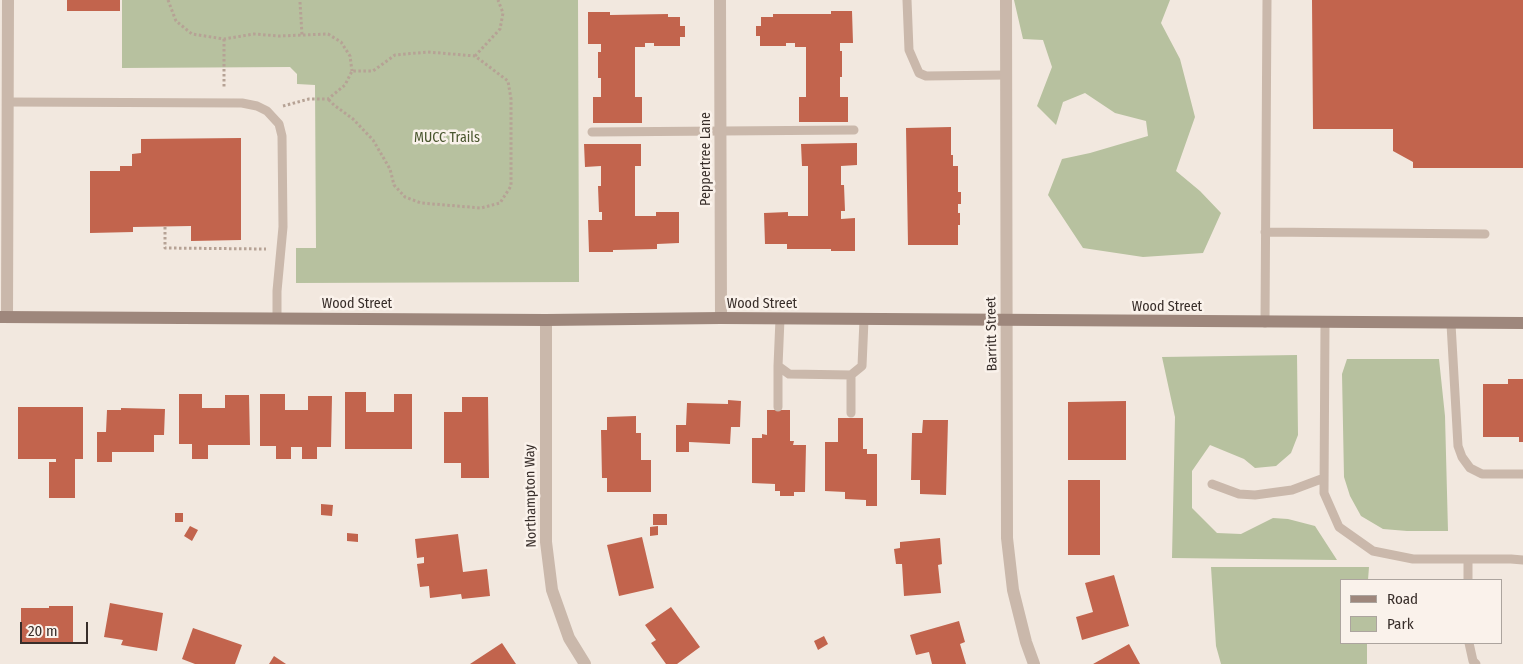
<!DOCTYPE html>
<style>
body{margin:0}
#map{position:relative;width:1523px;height:664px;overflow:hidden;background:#f2e8df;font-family:"Fira Sans Condensed",sans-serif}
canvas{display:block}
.legend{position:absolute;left:1340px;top:579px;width:162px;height:65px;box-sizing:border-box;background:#faf2eb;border:1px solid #aca49e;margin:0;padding:6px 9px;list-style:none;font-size:15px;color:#382e2a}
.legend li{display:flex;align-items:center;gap:10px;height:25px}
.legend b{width:25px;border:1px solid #aca49e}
.scale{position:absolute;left:20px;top:622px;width:68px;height:22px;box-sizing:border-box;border:2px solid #382e2a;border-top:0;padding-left:6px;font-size:15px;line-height:18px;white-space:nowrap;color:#382e2a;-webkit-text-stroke:4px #faf2eb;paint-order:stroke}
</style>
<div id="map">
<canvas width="1523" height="664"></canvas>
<ul class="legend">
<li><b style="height:6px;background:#9e877c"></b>Road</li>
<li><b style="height:14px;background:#b7c19f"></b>Park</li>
</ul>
<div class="scale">20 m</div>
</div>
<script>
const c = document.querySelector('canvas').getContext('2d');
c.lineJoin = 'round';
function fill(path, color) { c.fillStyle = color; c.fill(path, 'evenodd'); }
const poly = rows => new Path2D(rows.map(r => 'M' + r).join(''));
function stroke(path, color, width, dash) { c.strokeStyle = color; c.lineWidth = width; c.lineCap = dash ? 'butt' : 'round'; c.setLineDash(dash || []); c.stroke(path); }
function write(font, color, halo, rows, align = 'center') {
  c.font = font + ' "Fira Sans Condensed",sans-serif'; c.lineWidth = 5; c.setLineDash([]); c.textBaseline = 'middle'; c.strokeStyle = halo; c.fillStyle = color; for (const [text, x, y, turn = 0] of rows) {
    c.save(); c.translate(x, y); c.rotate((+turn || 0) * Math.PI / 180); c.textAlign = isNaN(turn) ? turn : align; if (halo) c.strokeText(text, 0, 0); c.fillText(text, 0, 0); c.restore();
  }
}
fill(poly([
 [122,0,578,0,579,282,296,283,296,248,316,248,315,85,297,84,297,74,290,67,122,68],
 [1170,0,1161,23,1180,59,1195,117,1176,171,1200,191,1221,213,1203,253,1143,257,1083,248,1048,195,1062,159,1090,153,1148,136,1146,121,1115,113,1085,93,1063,102,1056,125,1037,106,1052,67,1043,40,1023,39,1014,0],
 [1297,355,1298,435,1291,453,1276,466,1255,468,1244,459,1210,445,1192,471,1192,508,1217,533,1241,534,1273,518,1288,519,1315,526,1337,560,1172,558,1175,417,1162,357],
 [1347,359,1439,359,1445,416,1448,531,1407,531,1383,529,1361,516,1350,496,1344,477,1342,374],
 [1211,567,1369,567,1368,580,1342,580,1342,643,1367,643,1367,664,1221,664,1216,646]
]), '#b7c19f');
fill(poly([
 [67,0,120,0,120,11,67,11],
 [1312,0,1523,0,1523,168,1413,168,1413,162,1393,151,1393,129,1313,129],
 [831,11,852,11,853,43,840,43,840,51,842,51,842,77,840,77,840,97,848,97,848,122,799,122,799,97,806,97,806,47,795,47,795,43,786,43,786,46,760,46,760,36,756,36,756,26,761,26,761,17,773,17,773,14,831,14],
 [588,12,610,12,610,15,668,14,668,17,680,17,680,26,685,26,685,37,680,37,680,46,654,46,654,43,645,43,645,47,635,47,635,97,642,97,642,123,593,123,593,97,601,97,601,78,598,78,598,52,601,52,601,44,588,44],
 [951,127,951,155,953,155,953,166,958,166,958,192,961,192,961,204,958,204,958,213,960,213,960,225,958,225,958,245,908,245,906,128],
 [241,138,241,240,191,241,191,226,133,227,133,232,90,233,90,171,120,171,120,166,132,166,132,154,141,153,141,139],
 [857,143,857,165,841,166,841,185,844,185,845,211,841,211,841,219,855,218,855,251,831,251,831,249,787,249,787,244,765,244,764,213,788,212,788,216,808,216,808,166,802,166,801,144],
 [584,144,641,144,641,166,635,166,635,216,656,216,656,212,679,212,679,243,657,244,657,249,613,250,613,252,589,252,588,220,602,220,602,212,599,212,598,186,601,186,601,166,585,167],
 [1508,379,1523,379,1523,442,1519,442,1519,437,1483,437,1483,384,1508,384],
 [345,392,366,392,366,412,394,412,394,394,412,394,412,449,345,449],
 [179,394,202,394,202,408,225,408,225,395,249,395,250,445,208,445,208,459,192,459,192,444,179,444],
 [260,394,285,394,285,410,308,410,308,396,332,396,331,447,317,447,317,459,302,459,302,447,291,447,291,459,276,459,276,446,260,446],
 [462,397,488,397,489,478,461,478,461,463,444,463,444,412,462,412],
 [728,400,741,401,740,427,731,427,730,444,689,442,689,452,676,452,676,425,686,425,687,403,728,404],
 [1126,401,1126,460,1068,460,1068,402],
 [18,407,83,407,83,459,75,459,75,498,49,498,49,462,56,462,56,459,18,459],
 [121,408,165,409,164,435,154,435,154,452,112,452,112,462,97,462,97,432,106,432,107,410,121,410],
 [767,410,790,410,790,441,794,441,793,445,806,445,805,492,794,492,794,496,780,496,780,491,775,491,775,484,752,483,752,438,762,438,762,434,767,435],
 [636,416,636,433,641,433,641,460,651,460,651,492,607,492,607,478,602,478,601,430,607,430,607,417],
 [838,418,863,418,863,449,867,449,867,454,877,454,877,506,866,506,866,500,845,499,845,492,825,491,825,442,838,442],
 [923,420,948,420,946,495,920,494,920,480,911,480,912,433,922,433],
 [1068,480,1100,480,1100,555,1068,555],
 [321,504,333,505,332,516,321,515],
 [175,513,183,513,183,522,175,522],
 [653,514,667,514,667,525,653,525],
 [190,526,198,530,192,541,184,536],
 [658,526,658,535,650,536,650,527],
 [347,533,358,534,358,542,347,541],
 [458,534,463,572,487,569,490,596,462,599,461,594,430,598,429,586,420,587,417,564,424,563,424,557,417,558,415,539],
 [642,537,654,588,619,596,607,545],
 [940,538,942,564,938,565,941,593,904,596,902,564,896,564,894,549,900,548,900,542],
 [1114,575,1129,626,1082,640,1076,617,1093,612,1085,583],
 [110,603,163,613,157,651,121,645,123,640,104,637],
 [49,606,73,606,73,644,21,644,21,608,49,608],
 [671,607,700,647,677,664,666,664,651,643,656,640,645,625],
 [959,621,965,642,960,644,966,664,932,664,929,652,916,655,910,635],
 [193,628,242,645,235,664,195,664,182,659],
 [824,636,828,644,818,650,814,641],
 [502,643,516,664,470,664],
 [1129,644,1140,664,1093,664],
 [274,656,286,664,269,664]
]), '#c2644d');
stroke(poly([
 [168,0,176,21,192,34,224,39,254,34,279,36,328,34,341,42,350,56,352,71],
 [300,2,302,35],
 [224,39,224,88],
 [475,56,500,29,503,13,498,0],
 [283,106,309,99,328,99,345,85,352,71,373,71,395,55,428,52,475,56,508,81,511,99,511,186,500,203,481,208,421,203,405,197,394,185,390,169,373,140,353,119,334,105,328,99],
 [165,227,165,248,266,249]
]), '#b6a295', 3, [2.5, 2.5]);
stroke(poly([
 [907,0,909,50,919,73,926,76,1006,75],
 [8,102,242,103,257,106,267,111,279,124,282,136,283,227,277,291,277,319],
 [592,132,854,130],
 [1265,232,1485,234],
 [780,319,778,366,789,374,851,375,862,366,864,320],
 [1265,323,1267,0],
 [1325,323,1324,493,1339,527,1373,551,1413,559,1511,559,1523,560],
 [1451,324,1458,446,1462,457,1470,468,1482,474,1523,474],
 [778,366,778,407],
 [851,375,851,413],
 [1212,484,1239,494,1255,495,1292,490,1324,478],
 [1468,580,1468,559],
 [1469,643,1473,661,1476,664]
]), '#cab8ab', 9);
stroke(poly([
 [720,0,721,318],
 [1006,0,1007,538,1013,590,1026,642,1034,664],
 [7,317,8,0],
 [546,320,546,542,552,590,569,638,585,664]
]), '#cab8ab', 12);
stroke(poly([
 [0,317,546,320,721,318,1523,323]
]), '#9e877c', 12);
write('14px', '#49562e', '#faf2eb', [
 ["MUCC Trails",447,138]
]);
write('14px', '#382e2a', '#faf2eb', [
 ["Peppertree Lane",706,159,-90],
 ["Wood Street",357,304],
 ["Wood Street",762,304],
 ["Wood Street",1167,307],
 ["Barritt Street",992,334,-91],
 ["Northampton Way",531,496,-91]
]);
</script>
